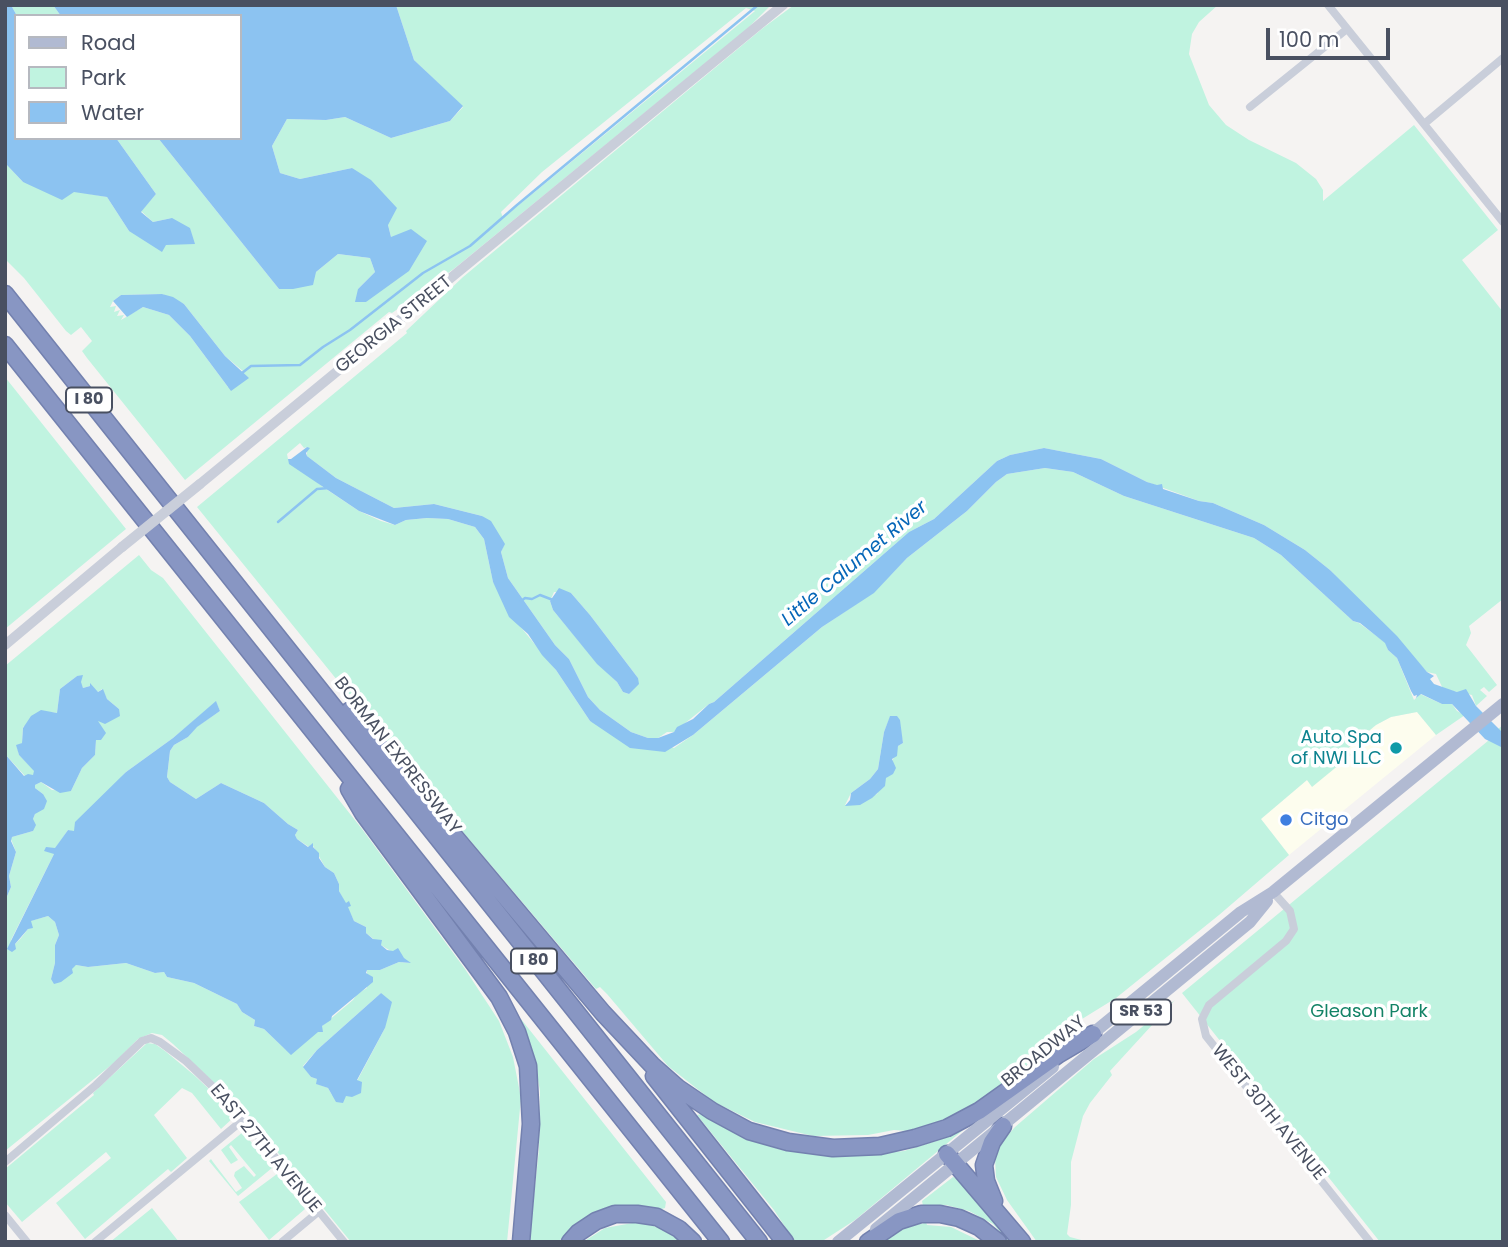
<!DOCTYPE html>
<style>
body{margin:0}
#map{position:relative;width:1508px;height:1247px;overflow:hidden;background:#f5f3f2;font-family:Poppins,sans-serif}
canvas{display:block}
.frame{position:absolute;inset:0;border:7px solid #495061;pointer-events:none}
.legend{position:absolute;left:14px;top:14px;width:228px;height:126px;box-sizing:border-box;background:#fff;border:2px solid #b6b9c0;margin:0;padding:9px 12px;list-style:none;font-size:21px;color:#495061}
.legend li{display:flex;align-items:center;gap:14px;height:35px}
.legend b{width:35px;border:2px solid #b6b9c0}
.scale{position:absolute;left:1266px;top:28px;width:124px;height:32px;box-sizing:border-box;border:4px solid #495061;border-top:0;padding-left:9px;font-size:21px;line-height:24px;white-space:nowrap;color:#495061;-webkit-text-stroke:5px #fff;paint-order:stroke}
</style>
<div id="map">
<canvas width="1508" height="1247"></canvas>
<div class="frame"></div>
<ul class="legend">
<li><b style="height:9px;background:#b1bad2"></b>Road</li>
<li><b style="height:19px;background:#c0f3e0"></b>Park</li>
<li><b style="height:19px;background:#8cc3f1"></b>Water</li>
</ul>
<div class="scale">100 m</div>
</div>
<script>
const c = document.querySelector('canvas').getContext('2d');
c.lineJoin = 'round';
function fill(path, color) { c.fillStyle = color; c.fill(path, 'evenodd'); }
const poly = rows => new Path2D(rows.map(r => 'M' + r).join(''));
function stroke(path, color, width, dash) { c.strokeStyle = color; c.lineWidth = width; c.lineCap = dash ? 'butt' : 'round'; c.setLineDash(dash || []); c.stroke(path); }
function write(font, color, halo, rows, align = 'center') {
  c.font = font + ' Poppins,sans-serif'; c.lineWidth = 7; c.setLineDash([]); c.textBaseline = 'middle'; c.strokeStyle = halo; c.fillStyle = color; for (const [text, x, y, turn = 0] of rows) {
    c.save(); c.translate(x, y); c.rotate((+turn || 0) * Math.PI / 180); c.textAlign = isNaN(turn) ? turn : align; if (halo) c.strokeText(text, 0, 0); c.fillText(text, 0, 0); c.restore();
  }
}
fill(poly([
 [1417,712,1436,735,1289,855,1261,819,1307,780,1312,786,1350,754,1347,750,1376,725,1391,717]
]), '#fdfdee');
fill(poly([
 [11,5,53,5,61,16,17,16],
 [396,5,771,5,747,29,455,268,392,313,389,312,185,480,87,358,82,351,92,341,81,327,71,335,66,331,24,278,5,259,5,163,23,182,107,197,129,231,172,218,153,222,141,211,156,194,116,138,158,138,279,289,316,272,338,254,370,258,375,272,358,289,366,302,391,237,388,225,352,168,300,179,280,173,272,146,287,119,326,120,345,117,391,138,450,121,463,107,414,60],
 [746,8,755,11,503,218,501,212,542,172],
 [162,294,184,304,225,356,244,372,228,387,190,336,169,315,143,307,121,320,124,315,117,316,120,310,114,312,116,306,110,307,113,301,121,295],
 [794,5,1218,5,1199,22,1192,34,1189,54,1209,105,1226,125,1249,140,1296,163,1316,179,1323,190,1323,201,1414,125,1498,230,1462,260,1503,312,1503,599,1469,626,1471,633,1466,645,1497,685,1489,692,1484,687,1480,690,1487,696,1476,706,1472,695,1443,689,1436,674,1427,672,1330,570,1305,550,1264,525,1213,503,1199,501,1147,482,1101,459,1044,448,1010,455,997,461,934,519,909,532,714,702,709,704,674,732,667,732,658,738,648,738,631,732,600,710,588,697,569,659,555,645,508,578,501,552,504,545,482,516,434,504,394,508,336,478,307,456,307,447,304,448,300,443,287,454,288,459,323,487,359,511,381,521,395,525,406,520,427,518,448,519,475,527,484,539,493,582,519,625,556,670,590,721,674,748,693,735,822,627,874,592,907,558,967,511,996,482,1007,474,1045,468,1073,472,1124,496,1254,538,1281,555,1353,621,1359,623,1386,643,1388,650,1397,658,1414,700,1420,694,1442,704,1452,704,1457,711,1465,715,1436,735,1417,712,1391,717,1376,725,1347,749,1351,755,1312,787,1307,780,1261,819,1289,855,1219,915,1116,998,1082,1019,1069,1037,995,1094,947,1121,909,1131,894,1130,868,1135,813,1136,755,1122,714,1102,668,1066,607,994,600,987,596,989,401,759,197,507,407,333,406,331,463,277,763,28],
 [554,592,571,593,590,615,638,678,629,694,623,692,617,682,597,663,553,610,550,601],
 [890,717,901,733,903,743,898,746,886,778,877,794,845,805,851,793,870,779,878,769,884,732],
 [5,377,126,529,5,629],
 [139,555,151,570,163,578,362,829,465,969,499,1021,513,1057,521,1098,507,1242,351,1242,243,1110,173,1044,162,1035,152,1033,138,1039,115,1062,5,1151,5,901,11,887,9,876,16,852,11,839,12,837,33,831,33,819,43,794,35,788,35,785,41,782,52,790,71,791,82,768,95,755,97,720,119,709,107,699,102,689,98,692,90,686,83,688,77,676,60,689,57,713,50,712,23,727,22,743,17,746,19,755,35,771,33,776,25,776,5,754,5,666],
 [216,702,220,711,196,727,188,737,174,745,170,751,167,777,170,782,196,799,221,783,264,803,288,824,298,830,295,835,297,839,309,847,312,844,325,867,334,873,339,884,339,891,354,921,366,927,366,933,381,945,410,963,399,962,380,970,367,970,367,988,357,994,353,1000,322,1026,286,1050,264,1029,254,1026,255,1020,242,1012,237,1004,194,983,167,977,164,972,155,973,126,963,88,967,76,965,51,979,55,963,55,945,59,935,55,922,48,916,30,921,28,929,21,938,15,944,11,940,54,854,55,849,68,830,74,832,126,772,173,738],
 [381,993,385,1028,357,1081,346,1096,332,1095,328,1088,317,1084,317,1079,311,1077,303,1066,317,1050],
 [1503,725,1503,1242,1380,1242,1182,993,1500,731,1498,729],
 [1175,1000,1110,1071,1112,1075,1090,1103,1083,1116,1071,1162,1071,1205,1067,1234,1070,1237,1089,1242,1037,1242,1007,1200,996,1177,995,1158,1000,1144,1015,1127,1094,1059,1136,1032],
 [521,1019,666,1202,665,1208,658,1210,626,1206,606,1209,574,1225,558,1242,529,1242,539,1149,540,1091,536,1069,519,1021],
 [147,1043,155,1044,165,1051,194,1075,229,1108,232,1111,233,1118,221,1129,192,1093,182,1088,154,1115,187,1158,171,1172,168,1169,85,1239,56,1203,111,1158,106,1152,22,1222,5,1202,5,1169,94,1095,93,1093],
 [701,1114,725,1128,753,1141,782,1150,830,1156,856,1156,904,1151,939,1140,961,1128,962,1131,855,1220,821,1242,795,1242,774,1210,697,1115],
 [243,1132,272,1168,238,1196,209,1161,211,1159,213,1162,236,1192,242,1188,234,1176,235,1172,244,1166,254,1177,256,1175,231,1145,229,1147,238,1160,231,1164,221,1150],
 [277,1174,305,1209,269,1240,239,1202],
 [953,1177,958,1179,1012,1242,1009,1242,993,1224,969,1211,946,1205,936,1206,924,1211,922,1201],
 [152,1208,179,1242,110,1242],
 [925,1219,927,1225,951,1227,982,1242,881,1242,903,1227,925,1223],
 [638,1222,661,1228,683,1242,583,1242,605,1228]
]), '#c0f3e0');
fill(poly([
 [5,5,11,5,17,16,16,138,116,138,156,194,141,212,153,222,172,218,190,228,195,244,166,245,162,252,129,231,107,197,74,192,62,200,23,182,5,163],
 [53,5,396,5,414,60,463,106,450,121,391,138,345,117,326,120,287,119,272,146,280,173,300,179,352,168,371,180,397,208,388,225,391,237,411,229,427,241,409,271,366,302,355,302,358,289,375,272,370,258,338,254,316,272,313,285,293,289,279,289,158,138,240,138,240,16,61,16],
 [162,294,173,297,184,304,225,356,249,378,231,391,190,336,169,315,143,307,127,317,113,301,121,295],
 [307,447,310,448,306,453,307,456,336,478,394,508,434,504,482,516,491,521,505,544,501,552,508,578,555,645,569,659,588,697,600,710,631,732,648,738,658,738,674,732,677,727,693,719,709,704,714,702,909,532,934,519,997,461,1010,455,1044,448,1101,459,1147,482,1157,485,1162,484,1163,489,1199,501,1213,503,1264,525,1305,550,1330,570,1397,636,1427,672,1434,676,1430,679,1434,684,1457,692,1466,689,1476,706,1503,733,1503,748,1485,739,1452,704,1442,704,1421,694,1416,698,1417,695,1414,696,1411,691,1397,658,1388,650,1385,643,1360,623,1353,621,1281,555,1254,538,1124,496,1073,472,1045,468,1007,474,996,482,967,511,907,558,874,593,822,627,693,735,665,752,630,748,590,721,556,670,542,655,528,634,509,617,493,582,484,539,475,527,448,519,427,518,406,520,395,525,359,511,289,464,288,459,291,459],
 [559,588,571,593,590,615,638,678,639,684,629,694,623,692,617,682,597,664,553,610,550,601],
 [83,675,81,682,83,688,90,686,90,683,98,692,103,689,107,699,119,709,120,716,105,724,98,721,106,733,101,740,96,740,95,755,82,768,71,791,60,793,41,782,35,785,35,788,43,794,47,801,44,809,35,814,33,819,36,825,33,831,12,837,11,841,16,852,9,876,11,887,5,901,5,754,24,776,28,774,33,775,34,771,19,755,16,745,22,743,23,728,31,716,41,710,57,713,60,689,77,676],
 [216,701,220,711,197,727,188,737,174,745,170,751,167,777,170,782,196,799,221,783,264,803,288,824,298,830,295,835,297,839,308,847,313,843,313,847,319,853,319,858,325,867,334,873,339,884,339,891,346,903,349,901,351,906,348,907,354,921,366,927,366,933,373,939,382,940,381,945,387,950,393,951,398,948,404,958,411,963,399,962,380,970,367,970,366,973,373,977,373,982,332,1016,331,1020,322,1026,323,1032,318,1032,291,1055,264,1029,254,1026,255,1020,242,1012,237,1004,194,983,167,977,164,972,155,973,126,963,88,967,76,965,72,969,73,973,61,982,54,984,51,979,55,963,55,945,59,935,55,922,48,916,31,921,33,928,28,929,15,944,16,949,12,952,7,949,54,854,44,851,46,847,55,848,68,830,74,831,75,822,126,772,173,738],
 [890,716,897,716,900,720,903,743,898,746,897,756,892,759,896,768,893,774,886,778,885,786,872,798,860,805,845,806,850,800,851,793,870,779,878,769,884,732],
 [381,993,392,1002,385,1028,357,1080,362,1082,361,1093,352,1097,346,1096,343,1103,336,1102,328,1088,316,1084,317,1079,311,1077,303,1067,317,1050]
]), '#8cc3f1');
stroke(poly([
 [242,373,251,366,300,365,323,347,350,330,423,273,470,246,517,205,758,5],
 [278,522,317,489,329,488],
 [521,601,525,598,532,599,540,595,553,600]
]), '#8cc3f1', 2.5);
const motorway = poly([
 [5,294,759,1242],
 [5,345,721,1242],
 [349,711,603,1013,652,1065,678,1088,712,1111,749,1131,788,1142,833,1148,880,1146,915,1138,947,1128,979,1111,1059,1054,1093,1034],
 [349,789,363,813,499,997,517,1032,528,1066,531,1124,521,1242],
 [654,1076,785,1242],
 [947,1154,1022,1242],
 [994,1201,986,1181,984,1165,992,1142,1003,1126],
 [570,1242,578,1233,596,1221,615,1214,637,1214,657,1217,679,1229,693,1242],
 [868,1242,899,1221,921,1214,940,1214,959,1218,979,1227,998,1242]
]);
stroke(motorway, '#7381af', 19);
stroke(poly([
 [1328,5,1503,222],
 [1250,107,1347,29],
 [1424,124,1503,58],
 [1273,892,1290,911,1294,929,1286,941,1209,1005,1202,1019,1206,1036,1370,1242],
 [5,1162,96,1085,142,1041,151,1038,160,1042,186,1061,233,1106,344,1242],
 [5,1215,27,1242],
 [95,1242,244,1119],
 [282,1242,318,1212]
]), '#c9ceda', 8);
stroke(poly([
 [200,484,783,5],
 [5,645,122,547]
]), '#c9ceda', 10);
stroke(poly([
 [1086,1039,1241,912,1273,892,1503,704],
 [876,1229,1250,922,1267,901],
 [838,1242,1053,1067]
]), '#b1bad2', 12);
stroke(motorway, '#8896c3', 16);
stroke(poly([
 [122,547,200,484]
]), '#c9ceda', 10);
for (const [x, y, r, color] of [
 [1396,748,7,"#0f9aa8"],
 [1286,820,7,"#3f7fe0"]
]) { const dot = new Path2D(); dot.arc(x, y, r, 0, 2 * Math.PI); c.fillStyle = color; c.fill(dot); stroke(dot, '#fff', 2.5); }
for (const [x, y, w] of [
 [89,400,46],
 [534,961,46],
 [1141,1012,60]
]) { const box = new Path2D(); box.roundRect(x - w / 2, y - 12.5, w, 25, 5); c.fillStyle = '#fff'; c.fill(box); stroke(box, '#495061', 2); }
write('bold 16px', '#495061', null, [
 ["I 80",89,400],
 ["I 80",534,961],
 ["SR 53",1141,1012]
]);
write('18px', '#495061', '#fff', [
 ["GEORGIA STREET",394,325,-39],
 ["BORMAN EXPRESSWAY",397,756,52],
 ["BROADWAY",1044,1052,-39],
 ["WEST 30TH AVENUE",1268,1113,51],
 ["EAST 27TH AVENUE",265,1149,50]
]);
write('18px', '#0d838f', '#fff', [
 ["Auto Spa",1382,738],
 ["of NWI LLC",1382,759]
], 'right');
write('18px', '#366cbe', '#fff', [
 ["Citgo",1300,820]
], 'left');
write('18px', '#138366', '#fff', [
 ["Gleason Park",1369,1012]
]);
write('italic 19px', '#0566b8', '#fff', [
 ["Little Calumet River",855,564,-40]
]);
</script>
